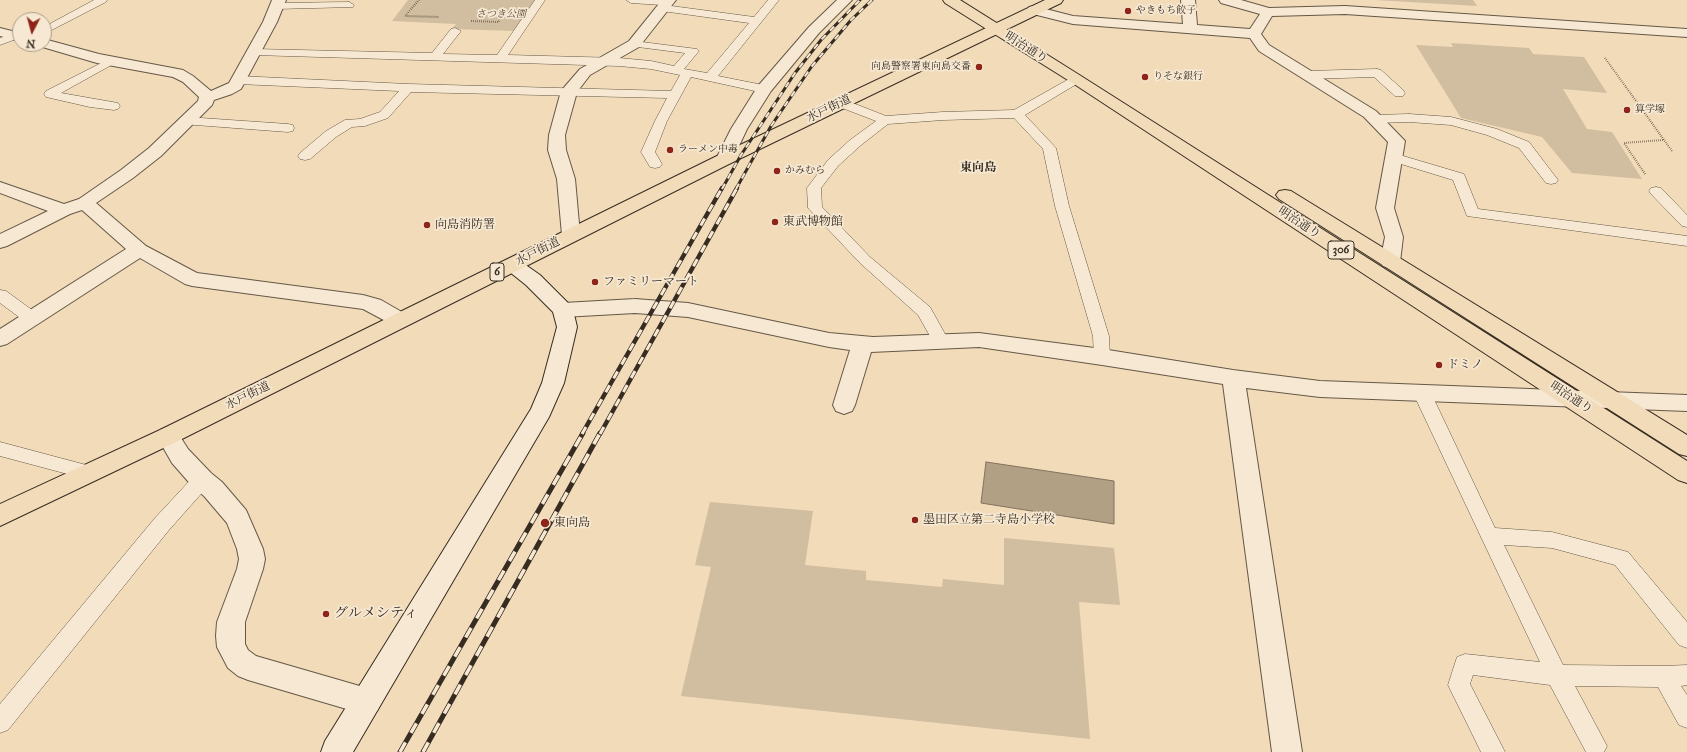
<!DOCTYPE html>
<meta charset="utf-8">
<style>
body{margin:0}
#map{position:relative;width:1687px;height:752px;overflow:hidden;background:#f1dbb9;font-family:"IM FELL Great Primer",serif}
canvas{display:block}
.north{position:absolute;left:12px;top:12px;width:40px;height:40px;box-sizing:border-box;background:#f6e8d2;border:1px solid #aa9d8b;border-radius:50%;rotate:186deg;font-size:11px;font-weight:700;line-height:16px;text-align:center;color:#372c21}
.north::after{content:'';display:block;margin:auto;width:14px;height:18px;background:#8f2418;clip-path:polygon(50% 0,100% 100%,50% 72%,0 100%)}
</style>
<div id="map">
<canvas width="1687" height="752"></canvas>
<div class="north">N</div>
</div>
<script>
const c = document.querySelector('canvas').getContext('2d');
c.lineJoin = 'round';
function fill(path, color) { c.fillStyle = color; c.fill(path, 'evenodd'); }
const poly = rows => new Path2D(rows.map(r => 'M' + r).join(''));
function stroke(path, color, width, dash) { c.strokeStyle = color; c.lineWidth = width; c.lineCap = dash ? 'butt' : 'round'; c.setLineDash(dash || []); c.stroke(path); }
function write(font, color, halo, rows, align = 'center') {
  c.font = font + ' "IM FELL Great Primer","Noto Serif JP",serif'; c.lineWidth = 3.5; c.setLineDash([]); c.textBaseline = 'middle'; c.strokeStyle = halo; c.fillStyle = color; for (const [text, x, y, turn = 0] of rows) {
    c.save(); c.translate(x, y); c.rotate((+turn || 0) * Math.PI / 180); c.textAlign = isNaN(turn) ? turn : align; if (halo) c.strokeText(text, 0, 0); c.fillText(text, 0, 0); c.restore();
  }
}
fill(poly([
 [408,0,537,0,515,31,452,29,456,24,392,21],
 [1375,0,1473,0,1477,6],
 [1451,43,1529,48,1533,54,1584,57,1607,93,1563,89,1587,129,1612,132,1642,179,1572,173,1542,137,1461,118,1416,45,1453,47],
 [710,502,813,511,805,565,866,571,866,580,942,587,943,579,1004,585,1004,538,1114,548,1120,605,1079,602,1090,739,681,696,711,567,695,565]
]), '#d1bd9f');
const water = poly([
 [986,462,1114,481,1114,524,981,503,986,462]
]);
fill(water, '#b2a085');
stroke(water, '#81725d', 1);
const lane = poly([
 [94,0,107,0,106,2,44,34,44,27,94,0],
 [535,0,545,0,508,55,619,58,651,61,674,66,685,53,630,46,628,44,630,42,634,41,697,49,699,51,684,69,707,73,749,23,662,11,657,8,662,5,631,3,626,0,671,0,672,2,671,4,664,5,754,17,768,0,779,0,718,76,768,86,770,89,768,92,764,93,691,77,667,121,655,152,662,164,660,167,655,168,650,167,641,152,655,121,667,98,411,92,388,118,365,126,352,127,336,137,310,159,305,160,300,159,298,156,300,153,326,131,345,120,360,119,380,112,399,91,238,84,234,83,232,80,234,77,238,76,408,84,671,91,680,75,651,69,619,66,254,55,250,54,248,52,250,50,254,49,432,53,451,29,455,28,461,31,443,54,497,55,535,0],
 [349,2,354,5,353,7,276,9,271,6,276,3,349,2],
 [15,33,19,34,19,38,0,45,0,38,15,33],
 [111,58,115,59,117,61,115,63,61,93,118,103,120,106,118,109,114,110,90,107,46,97,44,94,46,91,111,58],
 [1377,69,1381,70,1403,90,1405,93,1403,96,1395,96,1374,77,1308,79,1304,78,1302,75,1304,72,1308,71,1377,69],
 [1076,75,1080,76,1082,79,1080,82,1025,115,1056,148,1069,206,1109,336,1110,357,1108,361,1102,363,1096,361,1094,357,1093,336,1055,206,1043,149,1014,118,943,120,888,124,860,146,838,166,821,188,822,207,870,257,930,307,949,341,947,345,941,347,935,345,918,315,860,263,808,208,807,188,828,160,850,140,876,121,837,106,835,103,837,100,845,100,886,116,943,112,1014,110,1076,75],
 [1409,114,1451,117,1497,129,1529,142,1558,180,1556,183,1551,184,1546,183,1519,148,1487,135,1451,125,1409,122,1375,123,1371,122,1369,119,1371,116,1375,115,1409,114],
 [186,117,288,124,293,125,294,128,293,131,288,132,182,124,180,121,182,118,186,117],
 [1393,153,1464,174,1478,209,1687,236,1687,246,1467,216,1453,180,1388,160,1386,157,1388,154,1393,153],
 [1656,187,1661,188,1687,215,1687,227,1682,226,1651,194,1649,191,1651,188,1656,187],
 [0,290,6,291,39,315,41,319,39,323,33,325,27,323,0,303,0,290],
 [1422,387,1428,388,1431,393,1495,528,1552,532,1628,552,1687,622,1687,648,1679,645,1615,565,1552,548,1504,545,1563,665,1664,666,1687,665,1687,685,1681,686,1687,695,1687,728,1679,725,1658,687,1575,686,1607,746,1604,752,1586,752,1550,685,1473,675,1470,684,1505,752,1481,752,1448,685,1457,657,1465,654,1540,662,1413,393,1416,388,1422,387],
 [0,442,90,466,97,468,99,473,97,478,90,480,0,456,0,442],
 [202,472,209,475,211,480,209,485,169,530,8,730,0,733,0,704,155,518,195,475,202,472]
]);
const street = poly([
 [272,0,286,0,277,22,241,89,232,94,214,100,212,105,161,156,133,178,96,203,146,246,197,273,363,295,381,300,407,315,410,320,407,325,400,327,393,325,363,309,192,286,185,284,140,258,7,344,0,346,0,329,126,249,82,210,70,214,7,246,0,248,0,234,48,211,0,193,0,182,64,204,79,199,121,170,149,148,198,101,199,97,183,82,173,77,97,63,39,46,37,44,44,44,44,39,99,54,183,70,193,76,211,91,229,83,263,22,272,0],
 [662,0,676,0,639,47,590,75,577,92,565,135,566,150,575,179,580,235,578,239,571,241,564,239,562,235,557,179,548,150,549,135,561,91,580,69,629,41,662,0],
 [837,0,852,0,819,33,771,91,747,129,731,163,725,164,719,163,716,159,731,129,758,86,809,27,837,0],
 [1181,0,1195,0,1197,25,1250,29,1260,14,1221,3,1219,0,1241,0,1269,8,1345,6,1687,29,1687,37,1345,14,1272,16,1261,34,1269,45,1376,111,1405,141,1394,208,1403,237,1400,262,1397,266,1390,268,1383,266,1380,262,1385,237,1376,208,1388,142,1364,117,1259,51,1250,38,1073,24,1029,13,1027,10,1029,7,1034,6,1073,16,1183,24,1181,0],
 [0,28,20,33,20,41,0,36,0,28],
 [635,299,688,303,829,333,873,337,979,333,1102,349,1233,370,1320,381,1687,395,1687,411,1320,397,1246,388,1302,752,1272,752,1223,384,1102,365,979,347,871,352,855,405,852,411,844,414,836,411,833,405,850,350,829,347,688,317,635,313,563,317,556,315,553,310,556,305,563,303,635,299],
 [168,427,176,430,188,449,211,473,222,482,246,510,263,549,265,559,263,569,245,622,245,644,248,650,256,656,377,691,382,701,377,711,367,715,248,680,238,676,228,668,217,647,216,636,217,622,237,569,239,559,237,549,227,523,204,496,193,487,172,463,160,442,156,436,160,430,168,427]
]);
const secondary = poly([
 [513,259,520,261,540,275,570,305,573,310,577,327,564,383,549,417,353,752,321,752,325,741,531,409,542,383,557,327,553,312,526,285,506,269,503,265,506,261,513,259]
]);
const primary = poly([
 [943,0,960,0,1081,76,1687,461,1687,483,1678,480,1071,82,945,3,943,0],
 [1285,190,1291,191,1687,435,1687,456,1679,454,1279,199,1276,195,1279,191,1285,190]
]);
const highway = poly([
 [1045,0,1063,0,1061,3,731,163,176,442,0,526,0,504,160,430,719,155,1045,0]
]);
stroke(lane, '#665847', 1);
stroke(street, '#665847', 2);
stroke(secondary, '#372c21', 2);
stroke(primary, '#372c21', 2);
stroke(highway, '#372c21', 2);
stroke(poly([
 [419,0,405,16,439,17],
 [471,21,498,22,500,20],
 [1605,58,1672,151],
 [1645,174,1624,143,1663,140]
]), '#372c21', 2, [0.5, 1.5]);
fill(lane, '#f6e8d2');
fill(street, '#f6e8d2');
fill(secondary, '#f6e8d2');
fill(primary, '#f1dbb9');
fill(highway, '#f1dbb9');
const railFar2 = poly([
 [722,189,741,155,795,73,821,40,860,0],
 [736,189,771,126,812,66,851,20,872,0]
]);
const railFar1 = poly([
 [582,434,722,188],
 [600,434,737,188]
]);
const rail = poly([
 [400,752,583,433],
 [423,752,600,433]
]);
stroke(railFar2, '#372c21', 3);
stroke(railFar1, '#372c21', 4.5);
stroke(rail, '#372c21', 5);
stroke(railFar2, '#f6e8d2', 2, [6]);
stroke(railFar1, '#f6e8d2', 3, [8]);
stroke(rail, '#f6e8d2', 3.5, [11]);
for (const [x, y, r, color] of [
 [1128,11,4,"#8f2418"],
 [979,67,4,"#8f2418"],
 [1145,77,4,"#8f2418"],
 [1627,110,4,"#8f2418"],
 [670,150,4,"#8f2418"],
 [777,171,4,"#8f2418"],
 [775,222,4,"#8f2418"],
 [427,225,4,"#8f2418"],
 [595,282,4,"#8f2418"],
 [1439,365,4,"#8f2418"],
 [915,520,4,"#8f2418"],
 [545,523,5,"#8f2418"],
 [326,614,4,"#8f2418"]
]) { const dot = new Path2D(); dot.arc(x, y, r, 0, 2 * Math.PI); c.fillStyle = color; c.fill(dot); stroke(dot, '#f6e8d2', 1.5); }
write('10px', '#372c21', '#f6e8d2', [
 ["やきもち餃子",1136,11],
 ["向島警察署東向島交番",971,67,"right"],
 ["りそな銀行",1153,77],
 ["算学塚",1635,110],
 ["ラーメン中毒",678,150],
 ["かみむら",785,171]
], 'left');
write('italic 10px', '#56493a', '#f6e8d2', [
 ["さつき公園",501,15]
]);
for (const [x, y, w] of [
 [1341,250,26],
 [497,272,14]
]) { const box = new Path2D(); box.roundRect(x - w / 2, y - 9, w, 18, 3); c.fillStyle = '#f6e8d2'; c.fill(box); stroke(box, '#372c21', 1); }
write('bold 11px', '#372c21', null, [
 ["306",1341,250],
 ["6",497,272]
]);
write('12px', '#372c21', '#f6e8d2', [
 ["明治通り",1026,48,32],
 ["水戸街道",829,109,-26],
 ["明治通り",1299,223,33],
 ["水戸街道",538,252,-27],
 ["水戸街道",248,396,-26],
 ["明治通り",1571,398,33]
]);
write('bold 12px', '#372c21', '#f6e8d2', [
 ["東向島",978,168]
]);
write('12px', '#372c21', '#f6e8d2', [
 ["東武博物館",783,222],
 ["向島消防署",435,225],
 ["ファミリーマート",603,282],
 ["ドミノ",1447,365],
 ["墨田区立第二寺島小学校",923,520],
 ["東向島",554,523]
], 'left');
write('14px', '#372c21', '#f6e8d2', [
 ["グルメシティ",334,614]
], 'left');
</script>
